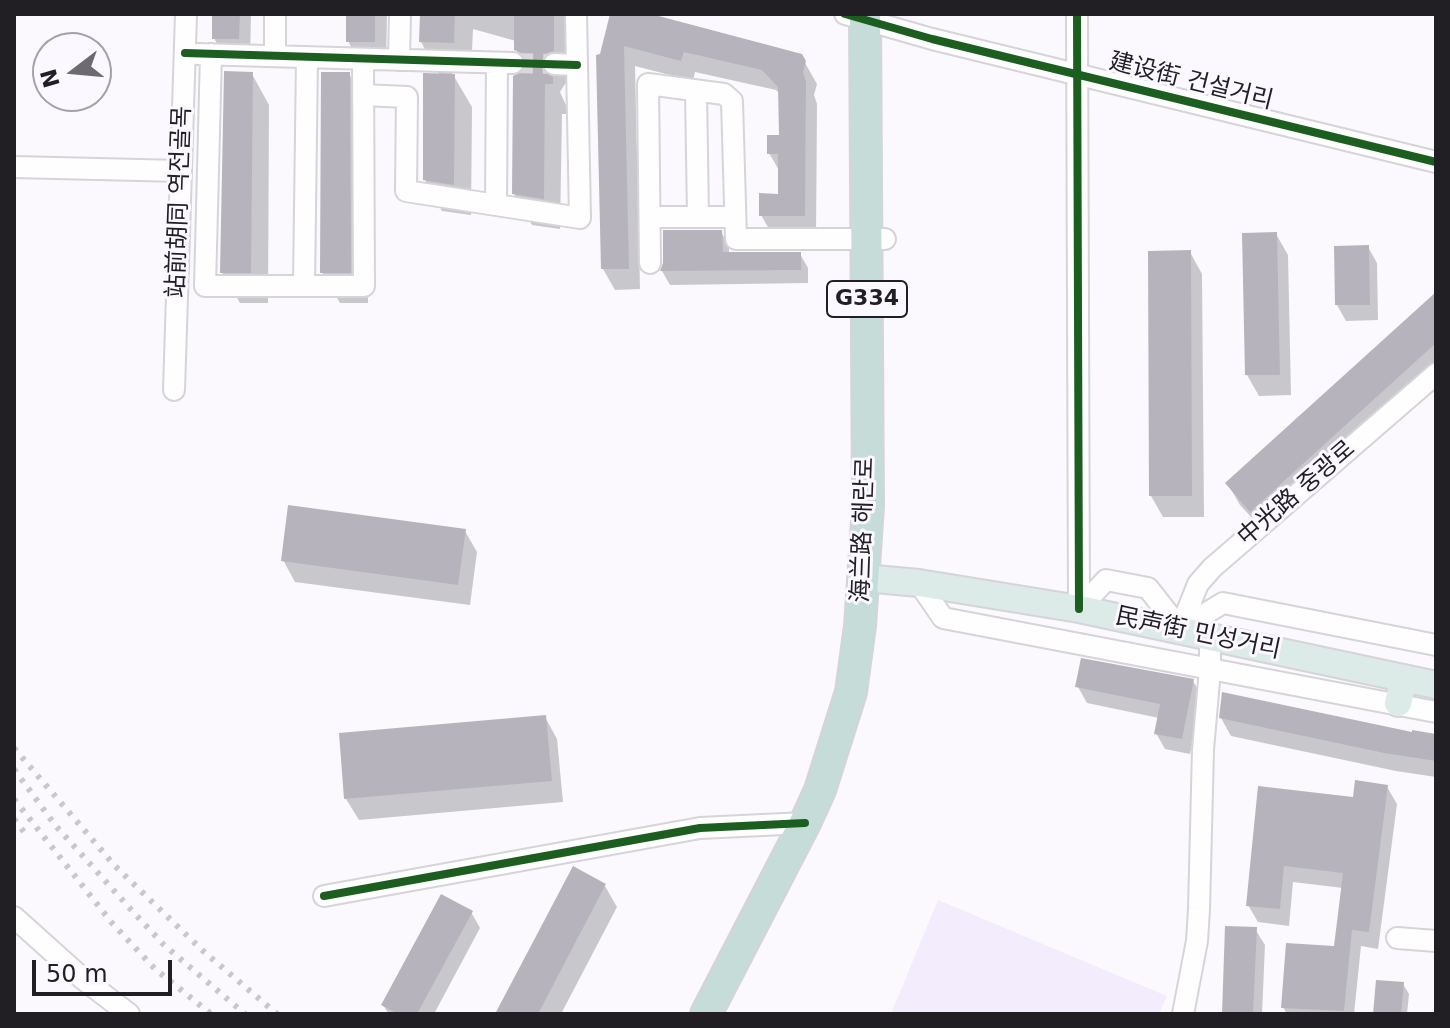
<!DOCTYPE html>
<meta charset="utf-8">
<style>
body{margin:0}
#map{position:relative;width:1450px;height:1028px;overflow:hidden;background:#fbf9fe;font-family:"DejaVu Sans",sans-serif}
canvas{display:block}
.frame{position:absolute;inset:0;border:16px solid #211f23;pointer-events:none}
.north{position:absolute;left:32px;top:32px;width:80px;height:80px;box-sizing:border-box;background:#fbf8ff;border:2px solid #a4a1a7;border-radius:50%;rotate:254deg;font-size:22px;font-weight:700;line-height:32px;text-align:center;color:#211f23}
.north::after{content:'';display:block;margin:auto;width:28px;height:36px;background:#6d6b70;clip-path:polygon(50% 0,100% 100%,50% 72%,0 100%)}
.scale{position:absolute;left:32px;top:960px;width:140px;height:36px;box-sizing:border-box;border:4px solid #211f23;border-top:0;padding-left:10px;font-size:24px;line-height:28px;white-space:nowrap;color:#211f23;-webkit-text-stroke:6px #fbf8ff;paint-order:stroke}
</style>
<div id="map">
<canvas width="1450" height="1028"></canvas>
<div class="frame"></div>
<div class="north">N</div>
<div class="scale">50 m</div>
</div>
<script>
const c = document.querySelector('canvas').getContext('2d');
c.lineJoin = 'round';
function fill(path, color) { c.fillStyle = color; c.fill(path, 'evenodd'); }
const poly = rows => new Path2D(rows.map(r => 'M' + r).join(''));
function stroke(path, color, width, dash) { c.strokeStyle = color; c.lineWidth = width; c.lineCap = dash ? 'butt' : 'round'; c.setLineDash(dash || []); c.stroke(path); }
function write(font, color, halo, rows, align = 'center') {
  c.font = font + ' "DejaVu Sans","Noto Sans SC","Noto Sans KR",sans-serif'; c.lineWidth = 6; c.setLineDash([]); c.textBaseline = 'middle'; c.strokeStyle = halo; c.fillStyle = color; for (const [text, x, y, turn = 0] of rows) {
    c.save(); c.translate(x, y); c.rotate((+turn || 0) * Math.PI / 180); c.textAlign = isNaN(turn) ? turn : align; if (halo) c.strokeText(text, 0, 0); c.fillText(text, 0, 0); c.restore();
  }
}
fill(poly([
 [938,900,1167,996,1159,1014,891,1014]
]), '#f3ecfc');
fill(poly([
 [214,14,251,14,250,59,226,60,214,38],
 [348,14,387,14,386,63,360,63,348,41],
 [422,14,567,14,571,82,565,84,560,92,570,114,562,114,560,229,532,225,514,194,526,68,516,50,516,41,473,29,471,73,452,73,472,107,471,215,442,211,425,180,440,76,421,42],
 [612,14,642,14,801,56,817,84,814,95,817,104,816,237,773,236,761,215,780,196,780,172,769,153,781,137,780,94,776,90,695,72,693,81,635,66,640,289,615,290,603,269,601,56],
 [252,74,269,105,268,303,240,303,222,272],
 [349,74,367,105,368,303,340,303,322,272],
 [721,232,729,246,729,254,800,254,808,268,808,283,670,285,662,271],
 [1276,234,1288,255,1291,395,1259,396,1247,375],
 [1368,247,1377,263,1378,320,1346,321,1337,305],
 [1190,252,1202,274,1204,517,1163,517,1151,496],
 [1436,294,1436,375,1264,531,1240,505,1228,484],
 [465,531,477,552,470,605,295,582,283,560],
 [1193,681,1202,697,1190,754,1165,749,1156,733,1159,718,1087,703,1078,687],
 [545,717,557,739,563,802,359,820,346,799,341,735],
 [1221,718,1436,736,1436,777,1396,771,1231,736],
 [1387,787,1397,804,1378,949,1361,946,1354,1014,1287,1014,1283,1007,1335,948,1343,888,1293,882,1289,926,1258,922,1248,905,1260,788,1355,799],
 [605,886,617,907,561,1014,497,1014],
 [471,912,480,928,434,1014,389,1014,383,1005],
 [1255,929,1265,945,1262,1014,1224,1014],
 [1403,984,1409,994,1407,1014,1375,1014]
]), '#0003');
fill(poly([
 [212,14,240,14,239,39,212,39],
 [346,14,375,14,375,42,346,42],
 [420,14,455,14,454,43,419,42],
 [514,14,554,14,554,51,547,53,541,63,543,71,553,77,553,84,545,84,544,199,512,194,513,76,524,70,526,63,520,52,514,50],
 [610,14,651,14,802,54,806,61,803,72,806,82,805,216,759,216,759,193,778,194,778,154,767,154,767,135,779,135,778,87,762,70,684,52,681,61,624,46,629,269,601,269,596,55,600,54],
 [224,71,253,72,251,273,220,273],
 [321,72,350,72,351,273,320,273],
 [423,73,455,74,454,185,423,180],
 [663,230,722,230,723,252,801,252,801,270,660,271,663,263],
 [1277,232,1280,375,1245,375,1242,233],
 [1369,245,1370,305,1335,305,1334,246],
 [1191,250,1192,496,1149,496,1148,251],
 [1436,292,1436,343,1250,512,1225,483],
 [288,505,466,529,458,585,281,561],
 [1081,658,1194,679,1182,739,1154,734,1160,704,1075,687],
 [1222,692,1412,732,1412,730,1436,734,1436,761,1384,753,1219,718],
 [546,715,552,781,344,799,339,733],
 [1355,780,1388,785,1369,932,1352,930,1344,1011,1281,1008,1286,943,1334,946,1343,873,1284,866,1280,909,1246,906,1258,786,1353,797],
 [573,866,606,884,538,1014,495,1014],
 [441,894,473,911,417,1014,398,1014,381,1005],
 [1225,926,1257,927,1253,1014,1222,1014],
 [1376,980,1404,982,1401,1014,1373,1014]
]), '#b7b3bd');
stroke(poly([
 [513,63,554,64]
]), '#dad8dd', 20, [20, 10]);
const minor = poly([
 [845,14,932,39,1436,162],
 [1077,14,1079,609],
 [197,54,513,63],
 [211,54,205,286,364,286,363,59],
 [275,56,275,14],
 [399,60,400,14],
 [554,64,577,65],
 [696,91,698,217],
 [363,95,407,97,406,191,580,218,576,14],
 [14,167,181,171],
 [496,205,497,63],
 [650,217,735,217],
 [650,263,648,84,724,94,732,101,736,239,885,239],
 [304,286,307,57],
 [174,390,186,14],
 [919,583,943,618,1436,712],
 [1079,609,1106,580,1148,588,1180,629],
 [1180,629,1198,584,1212,568,1436,374],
 [1180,629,1223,603,1436,645],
 [324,896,700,828,805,823],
 [14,917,83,979,129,1014],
 [1397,938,1436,941],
 [1183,1014,1197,941,1199,909,1203,750,1210,669,1210,637]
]);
const major = poly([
 [864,578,919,583,1079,609,1436,685],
 [1398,703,1404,678]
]);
const highway = poly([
 [706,1014,805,823,820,790,851,692,860,626,868,506,865,14]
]);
stroke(minor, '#d6d4d9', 24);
stroke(major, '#d5d4d7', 30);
stroke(highway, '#d5d4d7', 34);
stroke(minor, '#fefeff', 20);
stroke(major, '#dceae8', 26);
stroke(highway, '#c5dcd9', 30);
stroke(poly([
 [14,748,115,866,202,950,277,1014],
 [14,769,55,825,135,914,164,945,245,1014],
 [14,799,112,923,155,969,211,1014],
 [14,819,27,836]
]), '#c8c8c8', 6, [4, 8]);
stroke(poly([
 [845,14,932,39,1436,162],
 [1077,14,1079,609],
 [185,53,577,65],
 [324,896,700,828,805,823]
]), '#1b5e20', 8);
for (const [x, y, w] of [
 [867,299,80]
]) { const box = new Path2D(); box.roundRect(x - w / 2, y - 18, w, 36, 6); c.fillStyle = '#fbf8ff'; c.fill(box); stroke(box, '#211f23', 2); }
write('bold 22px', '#211f23', null, [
 ["G334",867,299]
]);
write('24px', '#211f23', '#fbf8ff', [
 ["建设街 건설거리",1191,82,14],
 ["站前胡同 역전골목",180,202,-88],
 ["中光路 중광로",1297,494,-41],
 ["海兰路 해란로",864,530,-88],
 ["民声街 민성거리",1198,634,12]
]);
</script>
